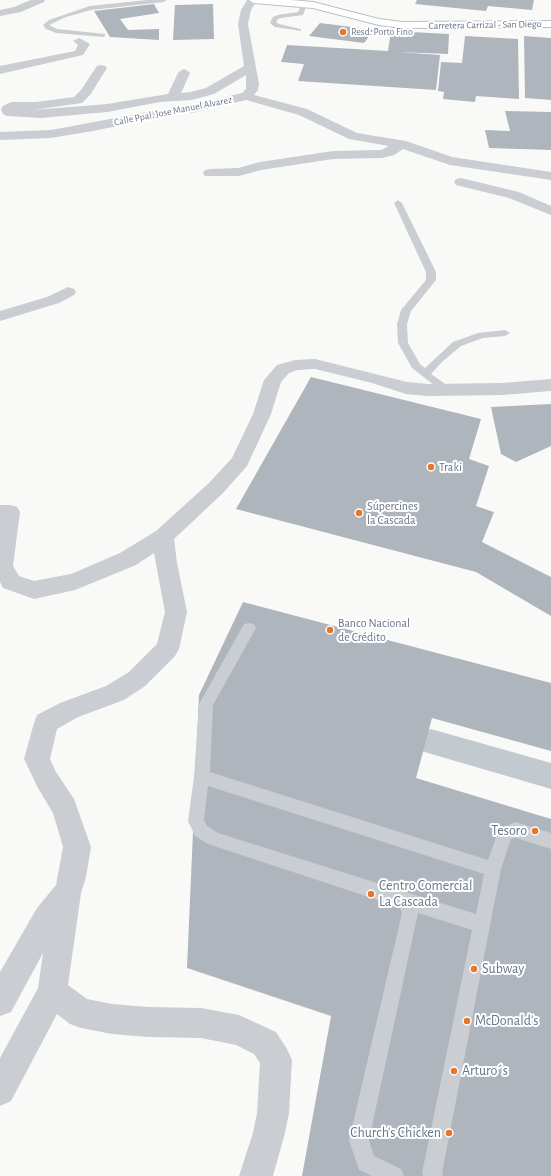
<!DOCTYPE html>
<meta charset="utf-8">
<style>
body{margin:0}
canvas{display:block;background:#f9faf7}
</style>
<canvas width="551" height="1176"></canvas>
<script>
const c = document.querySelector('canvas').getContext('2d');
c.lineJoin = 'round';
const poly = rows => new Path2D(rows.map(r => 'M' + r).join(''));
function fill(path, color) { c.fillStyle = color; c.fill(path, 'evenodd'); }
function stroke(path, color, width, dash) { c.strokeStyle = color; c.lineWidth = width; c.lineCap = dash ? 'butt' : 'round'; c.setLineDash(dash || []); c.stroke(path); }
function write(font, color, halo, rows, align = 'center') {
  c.font = font + ' "Alegreya Sans",sans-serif'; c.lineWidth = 4; c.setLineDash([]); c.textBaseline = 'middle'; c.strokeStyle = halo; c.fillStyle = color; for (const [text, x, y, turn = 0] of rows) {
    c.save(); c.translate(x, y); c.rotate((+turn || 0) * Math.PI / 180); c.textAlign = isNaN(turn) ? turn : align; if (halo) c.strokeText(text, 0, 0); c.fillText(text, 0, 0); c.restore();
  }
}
fill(poly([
 [431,729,551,763,551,789,421,751,417,742,421,733,431,729]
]), '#c2cad0');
fill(poly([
 [417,0,534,0,532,10,488,6,486,11,415,4],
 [154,4,159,13,120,19,128,30,159,29,159,40,110,37,94,11],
 [213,4,214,39,173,40,175,5],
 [320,23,368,29,374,30,364,43,309,36],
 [391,31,449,34,448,54,398,52,440,55,436,90,298,81,304,64,281,62,287,45,388,51],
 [465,36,518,39,519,99,476,96,475,102,443,99,444,92,438,91,441,62,462,63],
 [524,36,551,38,551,100,525,98],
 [505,111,551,112,551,150,489,148,485,130,510,131],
 [311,377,481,419,469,459,489,466,476,506,494,512,482,542,551,577,551,616,476,572,236,509],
 [551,404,551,446,516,462,501,454,491,407],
 [243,602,551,683,551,751,432,718,416,778,551,819,551,1176,302,1176,331,1016,187,968,199,695]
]), '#aeb5bd');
const secondary = poly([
 [249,0,291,0,313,2,379,19,402,22,551,21,551,27,402,28,379,25,313,8,254,3,249,0]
]);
stroke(secondary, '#bcc0c5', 2);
fill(poly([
 [147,0,167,0,164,2,91,10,66,17,49,25,57,29,105,34,105,36,103,37,56,33,46,29,43,25,49,20,90,6,147,0],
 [302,3,307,4,303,15,281,18,278,19,276,22,279,24,301,29,301,31,275,27,270,23,273,17,278,15,298,12,302,3],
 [398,200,402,203,436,272,436,280,411,311,407,324,408,343,420,364,425,368,453,342,478,333,505,330,510,333,505,336,483,338,461,346,442,362,431,374,451,388,452,390,451,392,443,392,412,368,398,343,397,324,401,310,426,280,426,272,394,203,398,200],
 [249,623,254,624,256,628,213,705,210,772,488,860,499,829,516,822,551,833,551,849,516,838,511,839,501,869,442,1173,443,1176,423,1176,422,1173,472,930,418,913,369,1140,374,1156,401,1169,404,1176,372,1176,359,1170,349,1140,402,913,399,907,208,844,195,836,188,821,194,777,199,704,244,624,249,623],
 [208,786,484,874,476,914,218,833,207,826,204,820,208,786]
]), '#cacdd1');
fill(poly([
 [31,0,45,0,44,2,21,12,0,16,0,10,14,7,31,0],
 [247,0,257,0,251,10,248,24,259,84,258,90,254,95,307,109,357,133,406,141,452,157,551,172,551,180,450,165,403,149,394,155,382,158,333,159,261,170,239,176,205,176,203,173,205,170,210,169,238,168,260,162,333,151,381,150,389,146,349,139,299,115,246,100,192,113,188,112,186,109,188,106,242,93,246,89,246,75,214,94,192,100,160,102,107,112,41,118,8,116,4,115,2,112,1,109,3,106,11,102,36,102,74,97,81,90,97,66,101,65,105,66,107,68,90,95,82,103,33,110,107,104,168,94,178,73,180,71,184,69,188,71,190,73,181,93,191,92,206,88,244,66,238,24,241,10,247,0],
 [79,38,90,44,83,55,0,74,0,66,75,51,78,45,73,41,79,38],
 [158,110,162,111,164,114,162,117,93,131,51,138,0,140,0,132,51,130,158,110],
 [461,178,519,192,551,206,551,215,509,198,456,185,454,182,456,179,461,178],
 [68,287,74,289,76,292,74,295,59,303,0,321,0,311,47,297,68,287],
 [315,359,407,382,428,384,502,383,551,379,551,391,502,395,428,396,406,394,372,383,315,369,297,370,289,373,281,382,271,414,247,466,223,493,174,539,177,563,187,612,179,649,175,656,145,686,124,700,78,717,57,729,50,759,56,772,74,799,91,847,86,877,81,893,68,985,87,999,112,1004,148,1007,201,1008,239,1015,276,1032,287,1049,292,1060,289,1113,285,1133,273,1176,239,1176,253,1133,257,1113,260,1063,254,1054,236,1045,201,1038,148,1037,112,1034,81,1028,70,1024,57,1014,11,1101,0,1106,0,1058,38,988,43,953,11,1012,0,1016,0,972,37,908,56,885,63,847,53,813,38,788,24,759,34,723,37,715,60,703,106,686,129,672,157,644,165,612,154,553,136,565,75,590,34,599,3,588,0,582,0,505,10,505,17,507,20,512,13,566,19,576,34,581,71,574,120,553,156,531,209,483,232,458,253,414,264,380,277,365,295,360,315,359]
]), '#cacdd1');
fill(secondary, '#fff');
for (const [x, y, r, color] of [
 [343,32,4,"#e5772c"],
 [431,467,4,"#e5772c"],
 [359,513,4,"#e5772c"],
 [330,630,4,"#e5772c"],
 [535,831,4,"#e5772c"],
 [371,894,4,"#e5772c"],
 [474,969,4,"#e5772c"],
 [467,1021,4,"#e5772c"],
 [454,1071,4,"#e5772c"],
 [449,1133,4,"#e5772c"]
]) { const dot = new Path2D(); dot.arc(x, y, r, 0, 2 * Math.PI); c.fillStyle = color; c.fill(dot); stroke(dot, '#fff', 1.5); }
write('10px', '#687589', '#fff', [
 ["Carretera Carrizal - San Diego",485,25,-1],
 ["Calle Ppal. Jose Manuel Alvarez",173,111,-11]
]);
write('10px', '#687589', '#fff', [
 ["Resd. Porto Fino",351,32]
], 'left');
write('12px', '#687589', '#fff', [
 ["Traki",439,467],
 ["Súpercines",367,506],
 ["la Cascada",367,520],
 ["Banco Nacional",338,623],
 ["de Crédito",338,637]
], 'left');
write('14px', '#687589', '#fff', [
 ["Tesoro",527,831,"right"],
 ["Centro Comercial",379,886],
 ["La Cascada",379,902],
 ["Subway",482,969],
 ["McDonald's",475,1021],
 ["Arturo´s",462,1071],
 ["Church's Chicken",441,1133,"right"]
], 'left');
</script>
